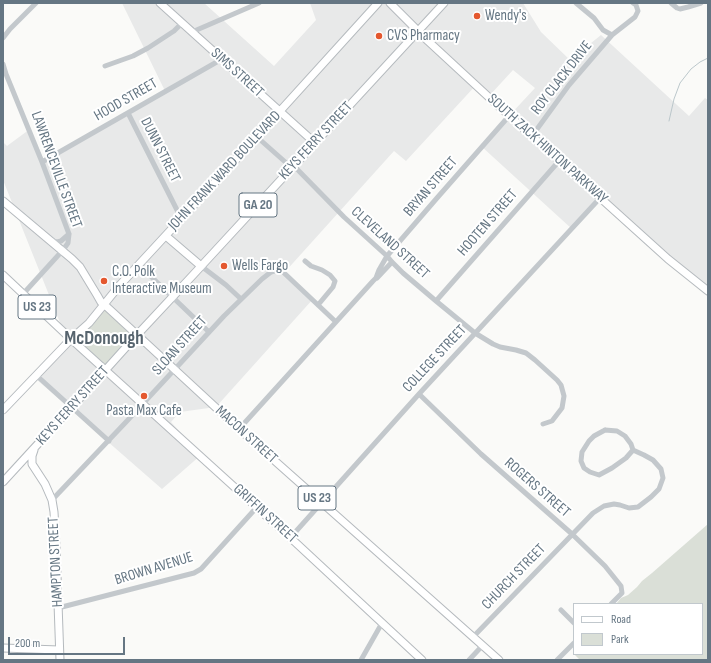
<!DOCTYPE html>
<style>
body{margin:0}
#map{position:relative;width:711px;height:663px;overflow:hidden;background:#fafaf8;font-family:"Sofia Sans Condensed",sans-serif}
canvas{display:block}
.frame{position:absolute;inset:0;border:4px solid #657683;pointer-events:none}
.legend{position:absolute;left:573px;top:603px;width:130px;height:52px;box-sizing:border-box;background:#fff;border:1px solid #c1c8cd;margin:0;padding:5px 7px;list-style:none;font-size:12px;color:#657683}
.legend li{display:flex;align-items:center;gap:8px;height:20px}
.legend b{width:20px;border:1px solid #c1c8cd}
.scale{position:absolute;left:8px;top:637px;width:117px;height:18px;box-sizing:border-box;border:2px solid #657683;border-top:0;padding-left:5px;font-size:12px;line-height:14px;white-space:nowrap;color:#657683;-webkit-text-stroke:3px #fff;paint-order:stroke}
</style>
<div id="map">
<canvas width="711" height="663"></canvas>
<div class="frame"></div>
<ul class="legend">
<li><b style="height:5px;background:#fff"></b>Road</li>
<li><b style="height:11px;background:#dadfd7"></b>Park</li>
</ul>
<div class="scale">200 m</div>
</div>
<script>
const c = document.querySelector('canvas').getContext('2d');
c.lineJoin = 'round';
function fill(path, color) { c.fillStyle = color; c.fill(path, 'evenodd'); }
const poly = rows => new Path2D(rows.map(r => 'M' + r).join(''));
function stroke(path, color, width, dash) { c.strokeStyle = color; c.lineWidth = width; c.lineCap = dash ? 'butt' : 'round'; c.setLineDash(dash || []); c.stroke(path); }
function write(font, color, halo, rows, align = 'center') {
  c.font = font + ' "Sofia Sans Condensed",sans-serif'; c.lineWidth = 4; c.setLineDash([]); c.textBaseline = 'middle'; c.strokeStyle = halo; c.fillStyle = color; for (const [text, x, y, turn = 0] of rows) {
    c.save(); c.translate(x, y); c.rotate((+turn || 0) * Math.PI / 180); c.textAlign = isNaN(turn) ? turn : align; if (halo) c.strokeText(text, 0, 0); c.fillText(text, 0, 0); c.restore();
  }
}
fill(poly([
 [122,3,204,3,274,66,316,20,310,3,523,3,541,32,570,60,601,35,689,116,705,98,708,100,708,297,597,200,572,229,481,146,535,88,513,70,490,95,477,84,406,161,394,151,284,273,313,299,216,407,180,412,171,422,201,455,162,489,36,379,69,345,3,180,3,142,7,146,30,129,44,160,166,93]
]), '#e8e9e9');
fill(poly([
 [104,305,137,335,106,370,71,339],
 [708,524,708,660,580,660,574,654,702,654,702,604,616,604,621,598,628,595,637,587,642,581,652,573]
]), '#dadfd7');
stroke(poly([
 [669,121,674,99,680,83,691,69,700,62,708,58]
]), '#bbc7cb', 1);
const major = poly([
 [160,3,315,143],
 [390,3,428,41,494,102,668,259,708,291],
 [3,201,72,259,80,267,97,295,101,302,107,307,239,429,499,660],
 [166,236,201,266],
 [3,275,71,339,295,542,422,660],
 [3,410,71,339,89,323,119,286,241,154,378,3],
 [34,450,32,456,32,464,45,484,52,500,54,512,56,546,60,660],
 [3,482,92,385,137,335,193,275,444,3],
 [3,648,59,650]
]);
stroke(major, '#b5babe', 9);
stroke(poly([
 [576,3,594,18,603,30,612,35,635,17,638,11,636,5,633,3],
 [671,3,677,8,680,9,688,7,701,3],
 [192,32,259,3],
 [3,38,10,29,36,3],
 [3,64,6,74,42,162,69,234,68,243,63,250,23,294],
 [105,66,133,56,148,48,174,31,182,23],
 [128,113,177,210,182,218],
 [532,136,569,85,612,35],
 [257,137,292,168],
 [42,162,222,59],
 [294,166,344,217,387,256,392,262,403,273,436,301,475,333,493,344,500,347,516,350,526,353,535,360,557,380,561,385,564,396,562,408,552,421,543,424],
 [51,240,57,242,61,241,69,234],
 [305,261,311,266,322,270,330,275,335,281,333,287,318,305],
 [139,265,209,332],
 [201,266,226,285,241,299],
 [377,278,392,262],
 [436,301,559,161],
 [36,375,109,441],
 [419,394,481,454,572,534,605,566,621,586,622,593,611,604],
 [239,429,373,281,376,278,379,270,387,256,437,198,509,116],
 [605,430,617,431,625,436,631,444,633,450,626,458,612,468,599,475,590,472,584,468,581,461,582,452,589,441,594,436,605,430],
 [52,500,126,422,224,316,262,279,271,272,278,270,282,271,336,322],
 [290,538,419,394,600,198],
 [58,608,194,573,201,569,257,507],
 [561,610,574,623],
 [473,637,593,513,604,506,614,504,620,505,629,508,638,507,651,497,659,489,663,478,661,469,653,460,644,455,633,450],
 [361,660,382,623],
 [469,660,483,645],
 [557,660,574,643]
]), '#c3c8cc', 5);
stroke(major, '#fff', 7);
for (const [x, y, r, color] of [
 [477,16,4,"#e4572e"],
 [379,36,4,"#e4572e"],
 [224,266,4,"#e4572e"],
 [104,281,4,"#e4572e"],
 [144,396,4,"#e4572e"]
]) { const dot = new Path2D(); dot.arc(x, y, r, 0, 2 * Math.PI); c.fillStyle = color; c.fill(dot); stroke(dot, '#fff', 1.5); }
for (const [x, y, w] of [
 [258,205,38],
 [37,307,38],
 [317,498,38]
]) { const box = new Path2D(); box.roundRect(x - w / 2, y - 12, w, 24, 3); c.fillStyle = '#fff'; c.fill(box); stroke(box, '#657683', 1); }
write('bold 14px', '#657683', null, [
 ["GA 20",258,205],
 ["US 23",37,307],
 ["US 23",317,498]
]);
write('15px', '#657683', '#fff', [
 ["Wendy's",485,16],
 ["CVS Pharmacy",387,36],
 ["Wells Fargo",232,266],
 ["C.O. Polk",112,272],
 ["Interactive Museum",112,289],
 ["Pasta Max Cafe",144,411,"center"]
], 'left');
write('15px', '#657683', '#fff', [
 ["SIMS STREET",237,73,42],
 ["ROY CLACK DRIVE",562,78,-52],
 ["HOOD STREET",126,100,-30],
 ["KEYS FERRY STREET",316,141,-47],
 ["SOUTH ZACK HINTON PARKWAY",547,149,42],
 ["DUNN STREET",160,150,63],
 ["LAWRENCEVILLE STREET",56,170,70],
 ["JOHN FRANK WARD BOULEVARD",225,171,-47],
 ["BRYAN STREET",431,187,-49],
 ["HOOTEN STREET",488,223,-49],
 ["CLEVELAND STREET",390,243,42],
 ["SLOAN STREET",180,346,-48],
 ["COLLEGE STREET",435,359,-47],
 ["KEYS FERRY STREET",73,406,-48],
 ["MACON STREET",246,435,42],
 ["ROGERS STREET",537,488,41],
 ["GRIFFIN STREET",265,514,42],
 ["HAMPTON STREET",56,562,-93],
 ["BROWN AVENUE",154,569,-17],
 ["CHURCH STREET",514,577,-46]
]);
write('bold 19px', '#57646e', '#fff', [
 ["McDonough",104,339]
]);
</script>
